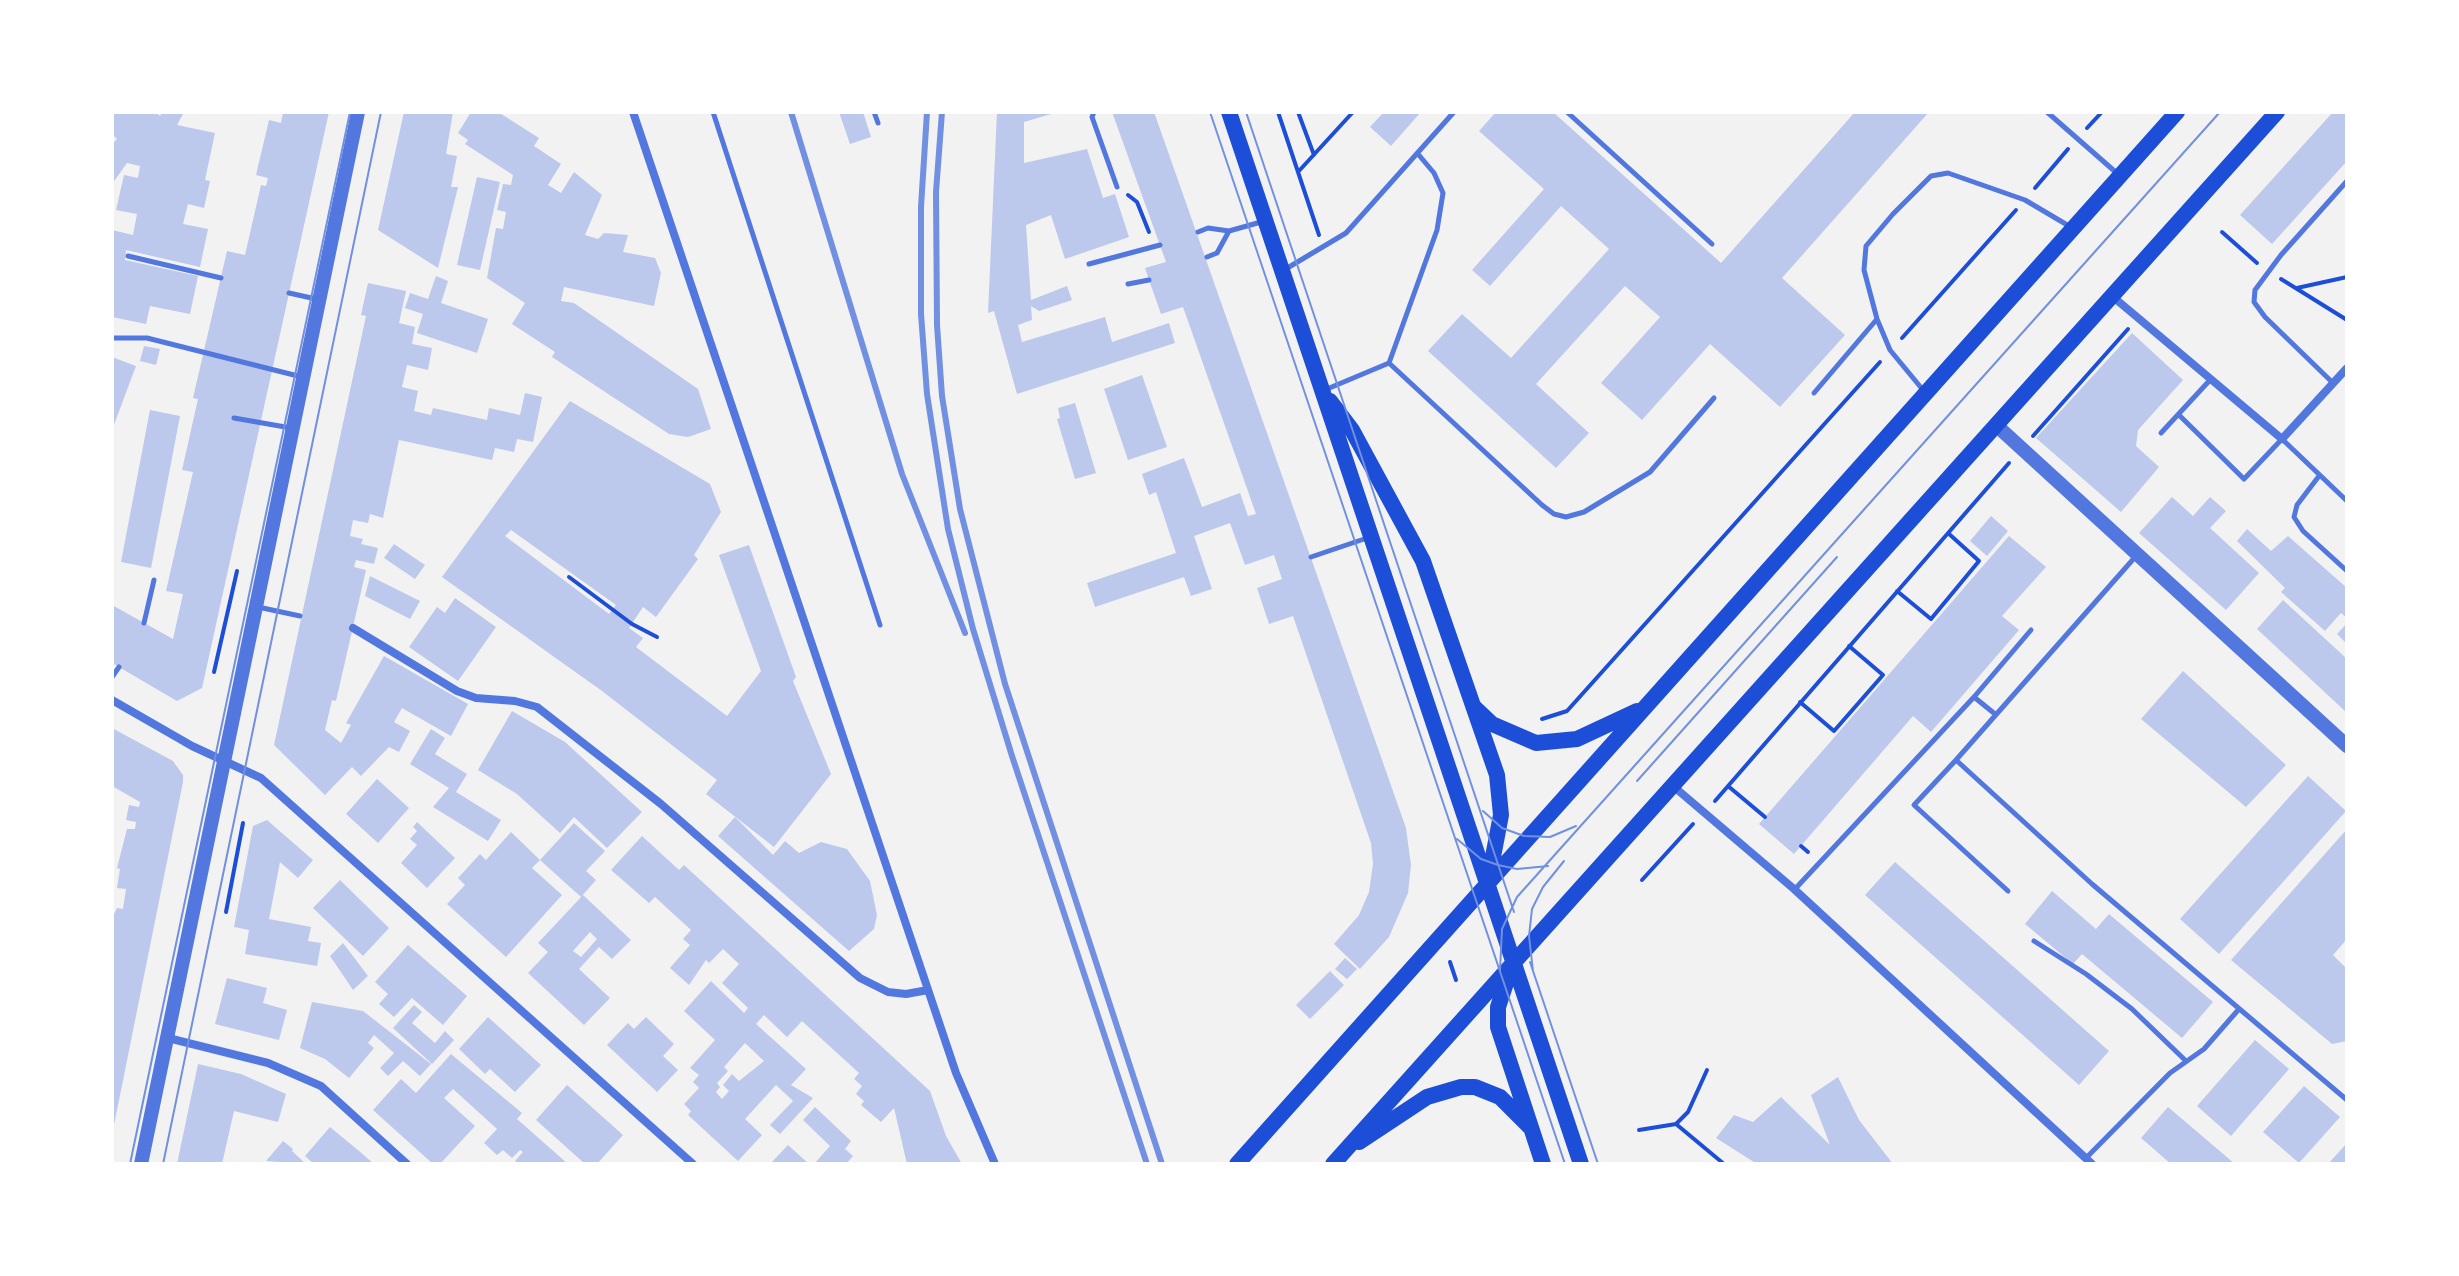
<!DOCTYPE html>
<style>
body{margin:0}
#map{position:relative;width:2459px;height:1276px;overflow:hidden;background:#f2f2f2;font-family:"Fira Sans Condensed",sans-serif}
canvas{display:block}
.frame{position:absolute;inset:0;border:114px solid #fff;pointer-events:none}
</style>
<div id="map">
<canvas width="2459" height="1276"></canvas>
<div class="frame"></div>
</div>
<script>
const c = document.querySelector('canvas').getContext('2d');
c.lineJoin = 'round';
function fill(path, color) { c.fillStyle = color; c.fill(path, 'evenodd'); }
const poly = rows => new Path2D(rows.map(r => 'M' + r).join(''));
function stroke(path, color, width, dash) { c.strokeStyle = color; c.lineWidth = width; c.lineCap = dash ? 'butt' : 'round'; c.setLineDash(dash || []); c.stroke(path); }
fill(poly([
 [112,112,156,112,160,116,162,112,184,112,177,125,215,133,205,180,210,181,204,208,188,204,183,224,208,229,200,267,126,250,125,260,198,276,190,314,150,306,146,324,112,317,112,230,133,235,137,214,116,210,124,175,138,178,140,166,127,163,112,184,112,144,117,139,112,134],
 [283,112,329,112,202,688,177,701,112,663,112,605,173,639,183,594,166,591,193,472,182,470,198,399,193,398,227,251,245,255,261,185,266,186,268,178,256,175,269,120,281,123],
 [404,112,453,112,446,154,457,156,451,187,458,187,438,268,378,230],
 [471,112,498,112,539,138,534,146,561,164,548,185,561,193,574,172,602,195,585,235,598,239,604,233,628,235,623,252,655,258,661,273,654,306,564,287,561,301,574,303,698,389,711,429,688,437,669,434,552,357,555,352,512,324,525,303,487,278,496,228,503,229,506,212,497,210,503,184,511,185,513,175,465,144,468,140,458,133],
 [839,112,863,112,871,137,850,144],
 [997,112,1058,112,1024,122,1024,163,1087,149,1103,198,1115,194,1129,237,1065,259,1051,215,1026,225,1031,300,1067,286,1072,300,1039,311,1031,306,1032,320,1018,325,1022,342,1105,317,1112,342,1169,323,1175,343,1017,394,994,311,988,313],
 [1112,112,1154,112,1406,828,1411,865,1408,893,1389,937,1360,969,1334,944,1359,915,1369,892,1373,864,1371,843,1293,616,1269,624,1257,588,1282,579,1274,555,1245,565,1230,523,1194,536,1212,589,1191,596,1184,577,1095,607,1087,583,1176,553,1156,492,1149,495,1142,474,1184,458,1202,507,1240,493,1248,516,1256,514,1183,307,1161,314,1149,280,1145,268,1166,262],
 [1384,112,1421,112,1391,146,1370,127],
 [1496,112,1553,112,1721,263,1855,112,1929,112,1782,278,1845,335,1780,407,1710,344,1642,420,1601,383,1660,317,1625,286,1536,384,1589,433,1556,468,1428,351,1462,314,1511,358,1609,249,1561,206,1490,286,1472,270,1544,189,1479,131],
 [2333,112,2347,112,2347,161,2272,244,2240,215],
 [477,177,500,182,480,270,457,265],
 [436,276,448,281,441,303,488,319,477,353,417,333,423,314,405,308,410,293,428,299],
 [368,283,406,291,399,323,415,327,412,344,432,348,428,370,407,365,402,387,418,391,414,411,431,415,433,408,487,420,489,408,520,415,525,393,542,397,533,442,517,439,514,452,495,448,492,460,399,440,383,518,370,514,368,523,353,520,350,536,363,539,361,544,378,548,374,564,356,560,354,567,366,570,336,701,332,700,325,730,341,743,351,725,346,723,384,656,468,704,451,736,402,708,394,722,410,731,399,752,389,747,361,776,352,767,325,795,274,745,366,316,361,315],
 [2132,333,2183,380,2138,430,2136,446,2159,467,2121,512,2036,438],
 [144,346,160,349,156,365,140,361],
 [112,357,136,366,112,430],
 [1142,375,1167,447,1128,460,1104,389],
 [570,401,710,484,721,512,694,555,698,559,656,617,643,607,629,628,643,638,636,647,727,716,761,671,719,555,749,545,796,677,793,681,831,774,774,847,706,794,717,780,602,691,442,577],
 [511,530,616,605,609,614,505,536],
 [1075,403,1096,473,1075,479,1057,419,1060,418,1058,408],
 [150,410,180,416,151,568,121,562],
 [2172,497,2193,516,2210,497,2226,511,2210,528,2259,573,2226,610,2139,533],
 [1991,516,2008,531,1987,556,1970,541],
 [2247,529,2271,551,2288,536,2347,588,2347,618,2341,613,2325,631,2281,592,2285,588,2237,541],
 [2009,536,2046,567,2002,616,2019,630,1931,732,1913,716,1794,854,1759,824],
 [394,544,425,565,415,579,384,558],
 [370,576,420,601,410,619,365,596],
 [455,598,496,627,458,681,409,647,437,607,445,613],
 [2283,600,2347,659,2347,713,2257,629],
 [2347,623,2347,644,2337,634],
 [2183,671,2286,765,2246,807,2141,719],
 [512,711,565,742,642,812,607,848,574,817,560,833,517,794,478,770],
 [112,728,173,761,183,775,183,782,113,1130,112,918,117,908,123,909,126,889,117,888,120,869,117,868,127,829,135,829,136,822,126,820,129,805,139,807,140,802,112,786],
 [431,729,445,738,435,754,467,774,456,792,501,820,488,841,433,807,449,788,410,764],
 [2308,776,2346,811,2219,954,2180,919],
 [377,779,409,808,378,843,346,814],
 [735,817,773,855,785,841,799,853,821,842,847,849,870,881,877,915,874,929,849,951,718,836],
 [267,820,313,860,298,878,280,862,269,919,311,927,308,941,321,943,317,966,245,954,249,930,234,927,253,826],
 [417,822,455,858,427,888,401,863,417,845,410,839,417,831,413,827],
 [574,823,605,851,586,871,596,880,581,897,540,860],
 [2347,829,2347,939,2333,955,2347,969,2347,1041,2332,1044,2231,960],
 [511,832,540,860,532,868,562,895,506,957,447,904,465,885,458,878,480,854,486,860],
 [642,836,679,870,684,865,930,1091,946,1136,962,1164,907,1164,894,1108,881,1122,861,1105,864,1101,856,1094,862,1086,854,1079,859,1073,802,1021,787,1037,764,1015,756,1024,806,1069,791,1085,813,1098,780,1134,770,1125,793,1101,776,1085,745,1119,762,1135,738,1161,688,1115,691,1111,684,1104,699,1088,693,1082,699,1075,690,1068,715,1040,684,1011,711,981,744,1013,748,1008,722,983,739,964,723,949,709,963,706,960,689,985,670,968,690,945,683,939,691,930,655,897,649,903,611,870],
 [745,1043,764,1061,739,1081,732,1074,723,1085,729,1091,722,1099,716,1092,720,1087,717,1083,728,1071,724,1067],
 [1895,862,2109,1051,2079,1085,1865,895],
 [340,880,389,928,363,956,313,908],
 [2052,891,2096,929,2109,914,2213,1002,2182,1038,2082,954,2073,964,2025,924],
 [583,895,631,940,612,959,599,947,579,969,610,998,584,1025,528,973,548,952,538,943],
 [590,932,597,939,581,957,573,951],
 [343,943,368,976,353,990,330,956],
 [408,945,467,996,443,1025,412,998,394,1017,379,1004,388,994,375,982],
 [1345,958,1357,969,1347,979,1335,969],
 [1330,971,1344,985,1310,1019,1296,1005],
 [227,978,267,988,263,1003,287,1010,279,1040,215,1024],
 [312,1002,363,1011,431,1064,420,1076,403,1061,388,1076,380,1068,394,1053,374,1035,368,1043,374,1048,349,1078,325,1059,300,1048],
 [414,1005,422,1012,412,1023,435,1043,445,1031,454,1040,432,1064,393,1028],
 [488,1017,541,1065,515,1092,490,1069,485,1074,459,1049],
 [646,1017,674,1044,663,1056,678,1070,657,1092,607,1045,628,1023,634,1029],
 [2255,1040,2289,1069,2231,1136,2197,1106],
 [451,1054,522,1113,517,1119,568,1164,519,1164,515,1161,523,1152,520,1150,512,1158,503,1150,497,1155,484,1143,497,1129,453,1089,444,1098,475,1126,440,1164,433,1164,373,1110,401,1079,416,1093],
 [198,1064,241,1074,286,1094,278,1122,234,1111,222,1164,177,1164],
 [1838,1077,1859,1120,1893,1164,1757,1164,1716,1138,1734,1115,1753,1122,1781,1097,1830,1145,1811,1095],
 [567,1085,623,1135,597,1164,585,1164,536,1120],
 [2304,1086,2340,1117,2299,1163,2263,1132],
 [815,1107,851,1141,845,1149,853,1156,846,1164,814,1164,830,1146,803,1120],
 [2168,1107,2235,1164,2171,1164,2141,1138],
 [330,1127,359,1151,374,1164,314,1164,305,1156],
 [283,1141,293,1149,292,1151,306,1164,266,1161],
 [2347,1143,2347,1164,2328,1164],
 [788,1145,809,1164,770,1164]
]), '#bdc9ec');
stroke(poly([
 [1278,112,1319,235],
 [1298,112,1314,155],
 [2087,128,2102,112],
 [1298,172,1353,112],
 [2035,188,2068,149],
 [1128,195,1137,202,1149,232],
 [2222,232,2257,263],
 [2281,279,2347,320],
 [2297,288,2347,277],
 [1902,338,2016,210],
 [2033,436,2128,329],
 [569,577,632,624,657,637],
 [1897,591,1931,619,1979,561,1948,533],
 [214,672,237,571],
 [1800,702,1834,731,1883,675,1849,646],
 [1542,719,1567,711,1880,362],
 [1728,786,1765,817],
 [1715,801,2009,463],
 [1801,846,1808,852],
 [1642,880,1693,824],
 [226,912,243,823],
 [1450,962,1456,980],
 [1676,1124,1688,1112,1707,1070],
 [1639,1130,1676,1124,1724,1164]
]), '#1d4ed8', 4);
stroke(poly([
 [713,112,880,625],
 [874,112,878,123],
 [1094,112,1092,117,1117,187],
 [1567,112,1712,244],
 [2047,112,2119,175],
 [1198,232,1208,228,1229,231,1261,222],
 [128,256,221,278],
 [1207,257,1217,253,1229,231],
 [1089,264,1160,245],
 [1284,270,1346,233,1454,112],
 [1128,284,1149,280],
 [289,293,316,299],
 [112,338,147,338,302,377],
 [1389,363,1542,505,1554,514,1566,517,1584,512,1650,472,1714,398],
 [2333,383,2265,317,2254,302,2255,290,2281,255,2347,181],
 [1327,389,1389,363,1437,230,1443,193,1434,173,1418,154],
 [1923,390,1890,350,1877,319,1864,270,1866,246,1893,214,1931,176,1948,173,2025,200,2069,226],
 [1814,393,1877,319],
 [2179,415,2244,479,2282,439,2347,501],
 [234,418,291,428],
 [2161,433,2210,380],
 [2319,476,2297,505,2294,517,2303,531,2347,571],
 [2136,556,1956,760,2092,884,2347,1100],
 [1311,557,1367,538],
 [258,607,300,616],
 [144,623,154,580],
 [112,677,119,667],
 [1974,697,1995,714],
 [1956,760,1914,805,2008,891],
 [1795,889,1974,697,2031,630],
 [2034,941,2086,974,2132,1009,2186,1061],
 [2086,1158,2170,1073,2204,1049,2239,1009]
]), '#5277de', 5);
stroke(poly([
 [633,112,956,1073,995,1164],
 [2112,296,2282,439,2347,368],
 [353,628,457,691,476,698,515,701,537,707,661,804,860,978,888,992,906,994,928,990],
 [112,700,192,746,261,778,693,1164],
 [1673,786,1794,889,2092,1164],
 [168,1038,268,1063,321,1086,407,1164]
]), '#5277de', 8);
stroke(poly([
 [1996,425,2347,746],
 [141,1164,358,112]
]), '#5277de', 14);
stroke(poly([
 [1229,112,1581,1164],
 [1330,401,1352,430,1423,561,1497,775,1501,815,1488,883],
 [1474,707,1492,724,1536,743,1577,739,1637,711],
 [1510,971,1498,1007,1498,1027,1543,1164],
 [1359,1142,1427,1097,1461,1087,1475,1087,1500,1097,1531,1128],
 [1237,1164,2177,112],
 [1333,1164,2277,112]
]), '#1d4ed8', 16);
stroke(poly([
 [1210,112,1565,1164],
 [1246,112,1514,912],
 [1637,781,1837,557],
 [1483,811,1502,828,1524,836,1550,837,1576,826],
 [1457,839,1481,859,1498,865,1517,869,1548,866],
 [1530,962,1598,1164],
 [1500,971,1502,929,1517,897,2220,112],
 [1533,971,1529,936,1532,909,1543,887,1564,861],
 [130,1164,350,112],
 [163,1164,381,112]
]), '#7290e2', 2);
stroke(poly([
 [791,112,902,474,965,633],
 [927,112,921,207,921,314,927,394,948,529,973,629,1012,756,1147,1164],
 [942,112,936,192,937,325,942,396,960,509,1005,684,1162,1164]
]), '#7290e2', 6);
</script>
